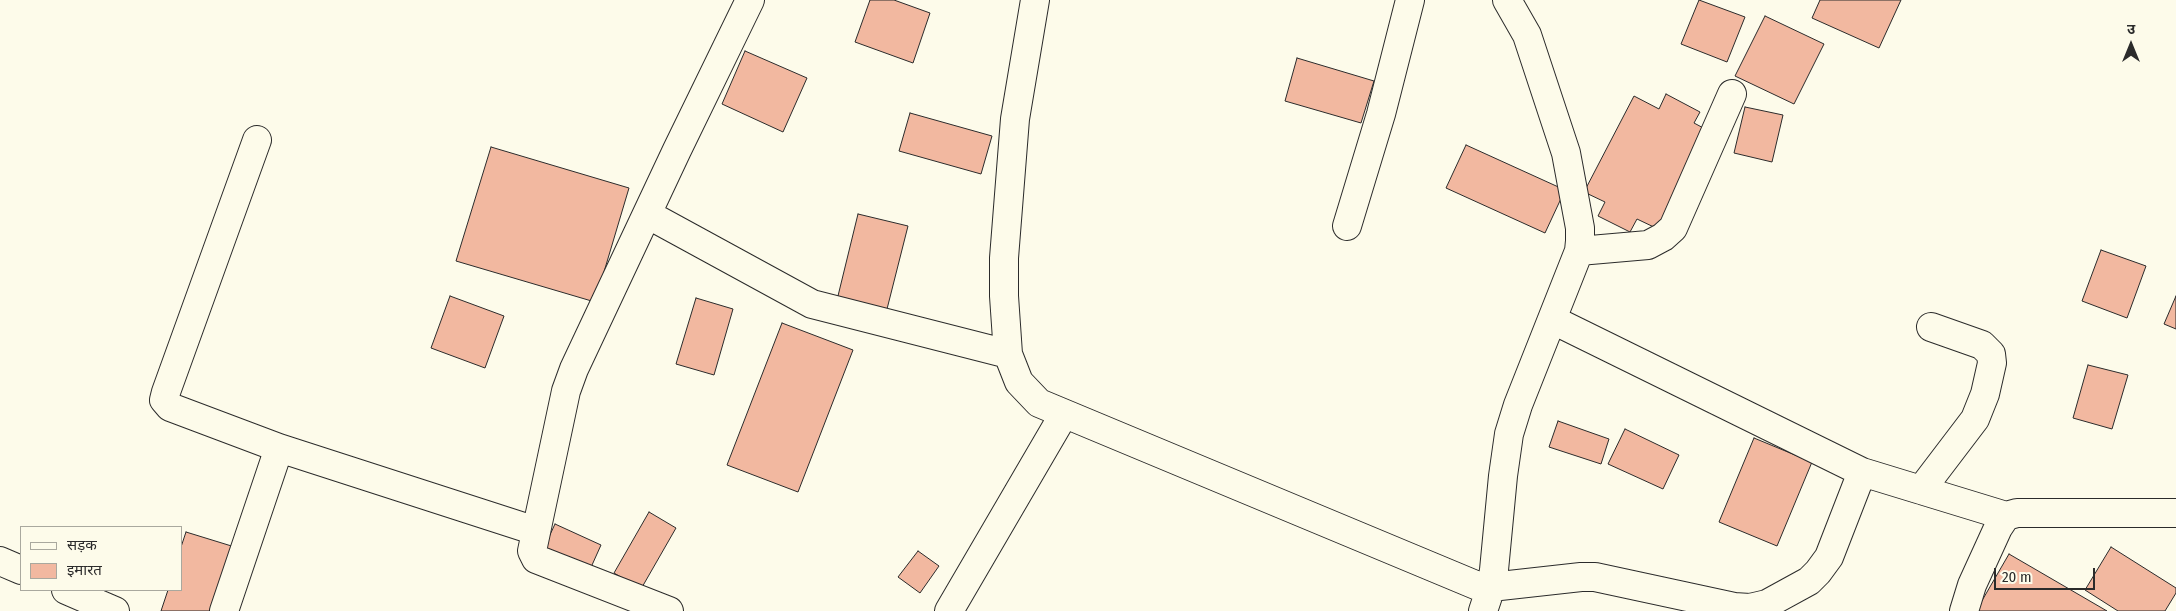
<!DOCTYPE html>
<meta charset="utf-8">
<style>
body{margin:0}
#map{position:relative;width:2176px;height:611px;overflow:hidden;background:#fdfbea;font-family:"Fira Sans Condensed","Noto Sans Devanagari",sans-serif}
canvas{display:block}
.legend{position:absolute;left:20px;top:526px;width:162px;height:65px;box-sizing:border-box;background:#fdfbea;border:1px solid #a9a89e;margin:0;padding:6px 9px;list-style:none;font-size:15px;color:#2b2b2b}
.legend li{display:flex;align-items:center;gap:10px;height:25px}
.legend b{width:25px;border:1px solid #a9a89e}
.north{position:absolute;left:2106px;top:20px;width:50px;height:50px;-webkit-text-stroke:4px #fdfbea;paint-order:stroke;rotate:0deg;font-size:14px;font-weight:700;line-height:20px;text-align:center;color:#2b2b2b}
.north::after{content:'';display:block;margin:auto;width:18px;height:22px;background:#2b2b2b;clip-path:polygon(50% 0,100% 100%,50% 72%,0 100%)}
.scale{position:absolute;left:1994px;top:568px;width:101px;height:22px;box-sizing:border-box;border:2px solid #2b2b2b;border-top:0;padding-left:6px;font-size:15px;line-height:18px;white-space:nowrap;color:#2b2b2b;-webkit-text-stroke:4px #fdfbea;paint-order:stroke}
</style>
<div id="map">
<canvas width="2176" height="611"></canvas>
<ul class="legend">
<li><b style="height:6px;background:#fdfbea"></b>सड़क</li>
<li><b style="height:14px;background:#f2b8a0"></b>इमारत</li>
</ul>
<div class="north">उ</div>
<div class="scale">20 m</div>
</div>
<script>
const c = document.querySelector('canvas').getContext('2d');
c.lineJoin = 'round';
function fill(path, color) { c.fillStyle = color; c.fill(path, 'evenodd'); }
const poly = rows => new Path2D(rows.map(r => 'M' + r).join(''));
function stroke(path, color, width, dash) { c.strokeStyle = color; c.lineWidth = width; c.lineCap = dash ? 'butt' : 'round'; c.setLineDash(dash || []); c.stroke(path); }
const building = poly([
 [870,0,894,0,930,13,913,63,855,42,870,0],
 [1699,0,1745,17,1727,62,1681,44,1699,0],
 [1820,0,1901,0,1879,48,1812,18,1820,0],
 [1765,16,1824,44,1794,104,1735,76,1765,16],
 [745,51,807,78,783,132,722,104,745,51],
 [1297,58,1374,81,1361,123,1285,101,1297,58],
 [1666,94,1700,112,1694,123,1709,131,1658,229,1637,219,1630,232,1598,216,1605,202,1584,192,1634,96,1659,109,1666,94],
 [1745,107,1783,115,1772,162,1734,153,1745,107],
 [910,113,992,136,981,174,899,151,910,113],
 [1466,145,1565,190,1545,233,1446,188,1466,145],
 [491,147,629,188,595,302,456,261,491,147],
 [858,214,908,226,886,313,837,300,858,214],
 [2101,250,2146,266,2127,318,2082,301,2101,250],
 [450,296,504,316,485,368,431,348,450,296],
 [2176,296,2176,329,2164,324,2176,296],
 [696,298,733,309,714,375,676,364,696,298],
 [782,323,853,350,798,492,727,465,782,323],
 [2088,365,2128,375,2112,429,2073,418,2088,365],
 [1558,421,1609,439,1601,464,1549,447,1558,421],
 [1625,429,1679,455,1663,489,1608,464,1625,429],
 [1754,438,1812,462,1777,546,1719,522,1754,438],
 [649,512,676,528,641,589,614,573,649,512],
 [555,524,601,545,588,574,542,552,555,524],
 [186,532,238,548,218,611,161,611,168,590,181,590,181,547,186,532],
 [2111,547,2176,588,2176,593,2165,611,2118,611,2085,590,2111,547],
 [918,551,939,566,920,593,898,577,918,551],
 [2009,554,2107,611,1976,611,2009,554]
]);
fill(building, '#f2b8a0');
stroke(building, '#2b2b2b', 1);
const minor = poly([
 [1035,0,1015,119,1004,258,1004,296,1008,354,1019,382,1039,403,1478,586,1491,587,1581,577,1595,577,1734,607,1750,608,1767,604,1809,581,1818,572,1829,557,1862,472],
 [257,140,166,392,164,400,170,407,279,448,536,531],
 [647,214,812,304,1008,354],
 [1347,226,1381,114,1410,0],
 [1579,251,1648,245,1663,237,1673,228,1732,94],
 [1553,320,1862,472,2006,516],
 [1921,490,1975,419,1985,394,1992,363,1991,354,1982,345,1931,327],
 [0,561,21,570],
 [66,590,115,611],
 [224,611,279,448],
 [669,611,536,559,532,551,566,391,574,369,677,150,750,0],
 [949,611,1064,414],
 [1483,611,1491,587,1494,570,1503,476,1509,434,1518,405,1579,251,1580,241,1580,228,1566,153,1527,35,1507,0],
 [1964,611,1972,585,1998,528,2006,516,2017,513,2176,513]
]);
stroke(minor, '#2b2b2b', 30);
stroke(minor, '#fdfbea', 28);
</script>
